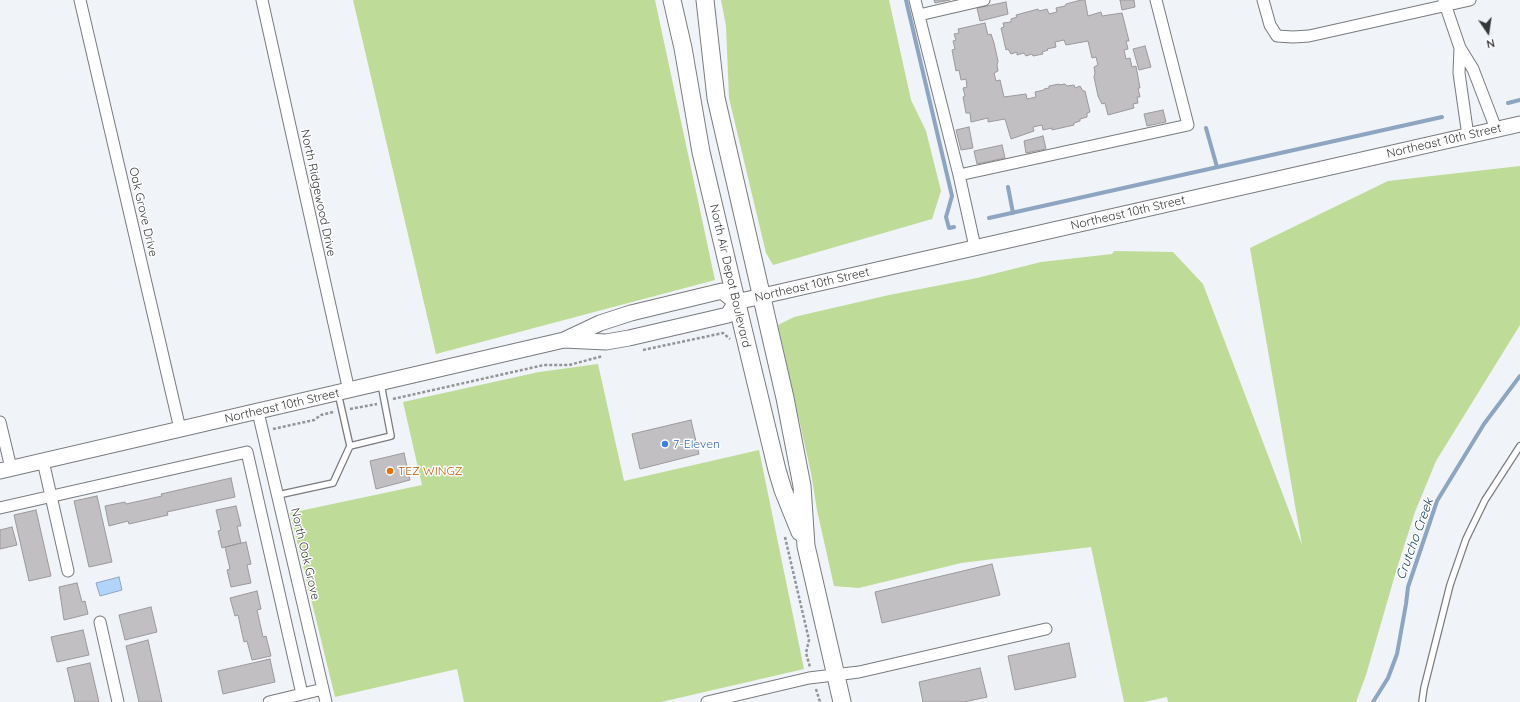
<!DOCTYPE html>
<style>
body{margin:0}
#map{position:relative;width:1520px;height:702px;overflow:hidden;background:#f0f3f7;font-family:Quicksand,sans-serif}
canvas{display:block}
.north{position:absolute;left:1468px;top:12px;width:40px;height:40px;-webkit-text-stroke:3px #fff;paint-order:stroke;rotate:167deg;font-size:11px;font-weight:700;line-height:16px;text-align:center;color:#353637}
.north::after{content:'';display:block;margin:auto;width:14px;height:18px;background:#353637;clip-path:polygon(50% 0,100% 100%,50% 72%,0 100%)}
</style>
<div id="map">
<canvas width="1520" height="702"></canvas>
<div class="north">N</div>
</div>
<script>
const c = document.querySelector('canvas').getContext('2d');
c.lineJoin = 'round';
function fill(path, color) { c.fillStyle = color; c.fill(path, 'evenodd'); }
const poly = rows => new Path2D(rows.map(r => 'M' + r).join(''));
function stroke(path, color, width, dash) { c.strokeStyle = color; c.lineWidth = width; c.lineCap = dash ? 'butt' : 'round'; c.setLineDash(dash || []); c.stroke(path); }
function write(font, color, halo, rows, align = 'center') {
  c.font = font + ' Quicksand,sans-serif'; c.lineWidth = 3; c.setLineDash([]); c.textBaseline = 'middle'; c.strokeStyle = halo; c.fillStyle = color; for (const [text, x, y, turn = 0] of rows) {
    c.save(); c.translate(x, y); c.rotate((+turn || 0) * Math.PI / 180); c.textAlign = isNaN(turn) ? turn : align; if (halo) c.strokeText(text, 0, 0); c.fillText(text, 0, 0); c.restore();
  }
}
fill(poly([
 [353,0,655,0,715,280,436,354],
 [721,0,889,0,911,100,926,131,941,191,932,219,773,265,766,253,729,98,726,26],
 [1520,166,1520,325,1436,461,1415,512,1397,568,1366,675,1356,702,1168,702,1167,697,1144,702,1124,702,1091,547,961,563,859,588,834,586,817,510,811,473,778,325,794,317,889,295,977,278,1041,262,1112,254,1114,251,1173,252,1203,284,1302,545,1250,248,1388,181],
 [598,364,624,481,759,450,804,669,661,702,464,702,457,669,335,697,290,513,422,485,403,402,539,372]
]), '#bedb98');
const water = poly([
 [119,577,122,590,100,596,96,583,119,577]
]);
fill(water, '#b3d4fa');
stroke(water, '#8da5c0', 1);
stroke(poly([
 [906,0,952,196,946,217,949,228,954,227],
 [1508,103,1520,100],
 [1206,128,1217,167],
 [1008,187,1013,213],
 [989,218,1442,117],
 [1373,702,1388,678,1397,654,1406,604,1408,587,1437,501,1484,424,1520,376]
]), '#8da5c0', 4);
const building = poly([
 [934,0,950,0,935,3,934,0],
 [1081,0,1085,0,1088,16,1101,12,1102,16,1122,13,1129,41,1126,41,1128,49,1124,50,1126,59,1130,58,1132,67,1136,66,1140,88,1138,88,1140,97,1137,97,1138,103,1133,104,1134,108,1108,115,1105,103,1102,104,1098,96,1094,77,1095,73,1094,67,1098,65,1096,57,1092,58,1088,41,1066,45,1064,40,1055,42,1056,47,1047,49,1048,50,1042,52,1043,54,1033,56,1032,54,1026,56,1024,53,1017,55,1017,52,1011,54,1008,49,1006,50,1001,28,1004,27,1003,23,1011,22,1011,19,1017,17,1016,15,1038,9,1039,11,1047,9,1049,14,1057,12,1056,8,1065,6,1066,4,1081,0],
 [1120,0,1134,0,1135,7,1122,10,1120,0],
 [1006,2,1008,14,980,21,977,8,1006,2],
 [985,23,988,35,991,34,994,43,998,61,997,65,998,71,994,73,996,81,1000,80,1004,97,1026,94,1027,99,1036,97,1035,92,1044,90,1044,89,1049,88,1049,86,1059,84,1059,85,1065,84,1067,86,1074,85,1075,88,1080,86,1083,91,1085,91,1090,112,1087,113,1087,117,1080,119,1080,121,1074,123,1074,125,1052,130,1052,128,1043,130,1042,125,1033,127,1034,131,1011,139,1005,119,988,122,988,118,971,122,970,113,966,113,963,97,965,96,963,88,967,87,966,79,961,80,959,70,956,71,952,50,955,49,953,41,956,40,954,34,959,33,958,29,985,23],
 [1145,46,1151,67,1139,70,1133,49,1145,46],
 [1163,110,1166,122,1147,126,1144,114,1163,110],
 [969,127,973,148,961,150,956,130,969,127],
 [1043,136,1046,149,1026,153,1024,141,1043,136],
 [1002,145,1005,158,977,164,974,151,1002,145],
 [691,420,699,454,640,469,632,434,691,420],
 [404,453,410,480,376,489,370,461,404,453],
 [231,478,235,497,167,512,168,515,129,524,128,521,109,526,105,506,125,502,126,504,162,496,161,494,231,478],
 [97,496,112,562,89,567,74,501,97,496],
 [236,506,241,526,237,526,241,543,222,548,218,531,221,530,216,510,236,506],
 [36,510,51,576,29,581,14,515,36,510],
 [12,527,17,545,0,549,0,530,12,527],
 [246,542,251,564,247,565,251,583,231,587,227,570,230,569,225,547,246,542],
 [992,564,1000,595,882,623,875,592,992,564],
 [77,583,82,602,85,601,88,614,64,620,59,587,77,583],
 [257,591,261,609,257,610,263,637,266,636,271,656,252,660,247,641,244,642,238,615,235,616,230,598,257,591],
 [151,607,157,632,125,640,119,615,151,607],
 [83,630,89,655,57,662,51,637,83,630],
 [148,640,162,702,139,702,126,646,148,640],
 [1069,643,1076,677,1015,690,1008,656,1069,643],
 [270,659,275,682,223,694,218,671,270,659],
 [90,663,99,702,75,702,67,668,90,663],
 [980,668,987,697,964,702,923,702,919,682,980,668]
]);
fill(building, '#c2bfc2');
stroke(building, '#9c989b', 1);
const service = poly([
 [350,446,391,436,381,384],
 [278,495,333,483,350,446,338,393],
 [1422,702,1424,688,1450,585,1466,539,1485,500,1520,446]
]);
const minor = poly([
 [80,0,180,429],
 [262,0,349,391],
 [915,0,959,175,975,247],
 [1263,0,1270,25,1277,36,1293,37,1309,36,1470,0],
 [1444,1,1460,48,1473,69,1496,129],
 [919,15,984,0],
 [1460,48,1459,73,1468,136],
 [959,175,1188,125,1156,0],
 [258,412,326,702],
 [0,422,11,468],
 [43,461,68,571],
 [0,508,247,452,302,694],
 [100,622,118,702],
 [269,702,323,689],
 [707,702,809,678,859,672,1046,629]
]);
const secondary = poly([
 [564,340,606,342,629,338,728,315,736,302,1520,124],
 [0,471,564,340,600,323,631,313,722,291,736,302]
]);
const primary = poly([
 [672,0,683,48,701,152,731,279,777,470,783,490,800,532],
 [705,0,716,98,785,398,802,486,806,546,842,702]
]);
stroke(service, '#797b7e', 8);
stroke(minor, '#797b7e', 13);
stroke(secondary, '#797b7e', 17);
stroke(primary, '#797b7e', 19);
stroke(poly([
 [643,350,723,333,730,339],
 [393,399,544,365,569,365,603,356],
 [350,409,377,404],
 [273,429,314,420,321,415,333,412],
 [785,537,809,640,806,653,810,667],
 [816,689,820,702]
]), '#929497', 2.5, [3, 2]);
stroke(service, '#fff', 5.5);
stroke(minor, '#fff', 11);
stroke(secondary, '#fff', 15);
stroke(primary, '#fff', 17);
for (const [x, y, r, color] of [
 [665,444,4,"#3f7fe0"],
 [390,471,4,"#e8710a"]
]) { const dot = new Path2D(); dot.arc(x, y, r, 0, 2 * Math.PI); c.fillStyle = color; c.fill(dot); stroke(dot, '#fff', 1.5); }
write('12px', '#353637', '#fff', [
 ["Northeast 10th Street",1444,141,-13],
 ["North Ridgewood Drive",318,193,78],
 ["Oak Grove Drive",143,212,77],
 ["Northeast 10th Street",1128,213,-13],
 ["North Air Depot Boulevard",730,276,77],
 ["Northeast 10th Street",812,285,-13],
 ["Northeast 10th Street",282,406,-13],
 ["North Oak Grove",305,554,77]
]);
write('12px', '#366cbe', '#fff', [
 ["7-Eleven",673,444]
], 'left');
write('12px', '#c56008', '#fff', [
 ["TEZ WINGZ",398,471]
], 'left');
write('italic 13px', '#10385f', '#fff', [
 ["Crutcho Creek",1415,539,-70]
]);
</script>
